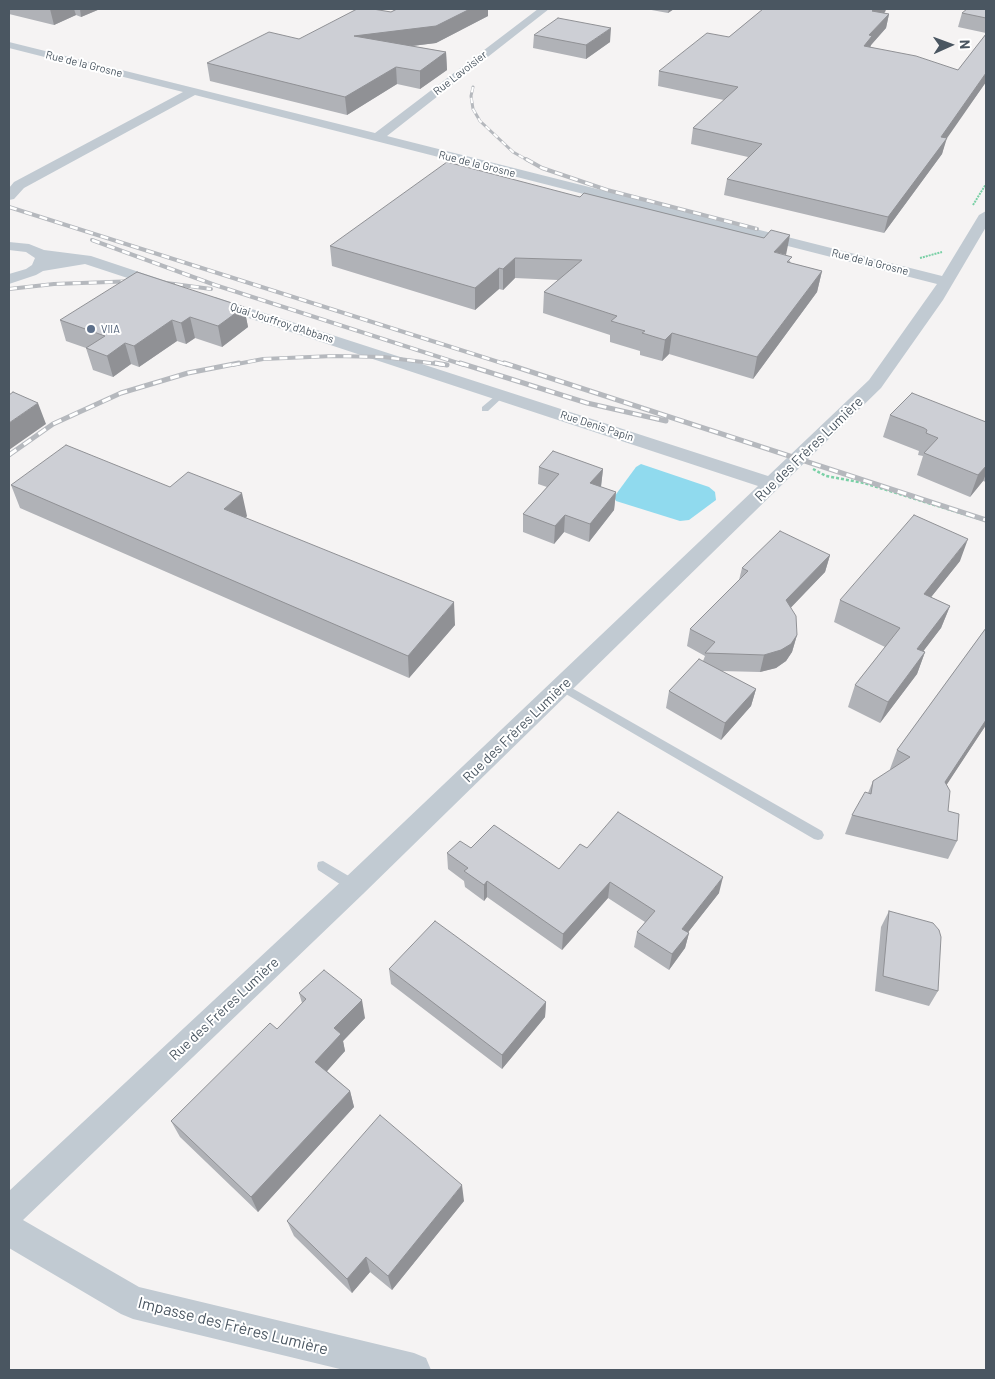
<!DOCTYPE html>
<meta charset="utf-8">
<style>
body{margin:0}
#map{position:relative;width:995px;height:1379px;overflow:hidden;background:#f5f3f3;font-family:Barlow,sans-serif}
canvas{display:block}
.frame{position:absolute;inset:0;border:10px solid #4a5661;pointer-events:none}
.north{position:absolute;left:925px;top:20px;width:50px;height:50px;-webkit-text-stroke:4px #fff;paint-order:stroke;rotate:88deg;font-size:14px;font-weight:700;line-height:20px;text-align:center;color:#4a5661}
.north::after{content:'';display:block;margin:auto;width:18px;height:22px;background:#4a5661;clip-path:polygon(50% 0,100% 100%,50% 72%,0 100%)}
</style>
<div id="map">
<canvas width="995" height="1379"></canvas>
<div class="frame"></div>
<div class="north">N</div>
</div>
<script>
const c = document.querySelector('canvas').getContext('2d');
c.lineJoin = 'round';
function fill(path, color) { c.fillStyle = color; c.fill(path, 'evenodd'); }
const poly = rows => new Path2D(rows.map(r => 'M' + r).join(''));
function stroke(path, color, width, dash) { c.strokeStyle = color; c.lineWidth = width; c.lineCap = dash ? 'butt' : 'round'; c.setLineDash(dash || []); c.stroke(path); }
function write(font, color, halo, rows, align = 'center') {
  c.font = font + ' Barlow,sans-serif'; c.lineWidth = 4; c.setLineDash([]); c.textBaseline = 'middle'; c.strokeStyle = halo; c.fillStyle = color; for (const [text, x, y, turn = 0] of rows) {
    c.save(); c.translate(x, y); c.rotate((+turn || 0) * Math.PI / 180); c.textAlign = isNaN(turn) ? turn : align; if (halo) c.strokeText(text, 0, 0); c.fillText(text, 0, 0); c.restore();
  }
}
fill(poly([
 [641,464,709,487,715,492,716,500,689,520,680,521,616,501,614,497,636,467]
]), '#90daee');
stroke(poly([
 [973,205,986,184],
 [920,258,942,252]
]), '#7ad0a6', 2, [2, 1]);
stroke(poly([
 [813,469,826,476,864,483,986,521]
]), '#7ad0a6', 2.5, [3, 2]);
fill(poly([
 [500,392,503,393,503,397,488,411,482,411,482,407,500,392],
 [563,683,822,831,824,835,822,839,818,840,814,839,559,690,557,687,559,684,563,683],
 [323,861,359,882,360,886,359,890,354,892,349,890,318,870,317,866,318,862,323,861]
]), '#c1cad2');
fill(poly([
 [538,9,549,9,387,136,942,276,979,215,986,211,986,227,943,300,881,388,363,894,23,1220,139,1287,414,1353,426,1358,431,1370,344,1370,133,1319,121,1314,9,1248,9,1191,345,878,758,486,209,305,207,302,215,297,221,299,768,476,869,380,937,284,195,95,24,188,14,199,9,200,9,188,14,182,183,92,9,48,9,42,375,133,538,9],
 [9,242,29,244,44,250,91,256,166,281,169,284,161,289,85,264,43,271,36,275,9,284,9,274,26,269,32,265,35,258,26,252,9,250,9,242]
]), '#c1cad2');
const railFar2 = poly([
 [473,87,471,96,473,109,480,121,513,152,529,161]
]);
const railFar1 = poly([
 [526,159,542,168,607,190,757,229],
 [9,207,508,365],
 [92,240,215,285,464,365],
 [159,282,211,289],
 [9,289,54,284,137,281],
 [232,365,263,359,333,356,384,357,445,365]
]);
const rail = poly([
 [435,363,447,365],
 [460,363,587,403,666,421],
 [504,363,986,520],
 [9,455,53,424,121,393,188,373,239,363]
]);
stroke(railFar2, '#b5b8bd', 3);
stroke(railFar1, '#b5b8bd', 4);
stroke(rail, '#b5b8bd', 5);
stroke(railFar2, '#fff', 2, [5.5]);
stroke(railFar1, '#fff', 2.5, [8]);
stroke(rail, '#fff', 3, [9]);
fill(poly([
 [9,9,100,9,81,17,76,15,54,25,9,14],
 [397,9,488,9,488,16,436,43,412,46,446,52,447,70,420,89,397,84,347,115,210,81,207,63,299,39,391,12],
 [646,9,674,9,668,13],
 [757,9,886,9,885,12,884,13,889,14,886,28,871,45,870,47,958,70,986,34,986,82,946,138,942,154,884,233,724,195,727,179,748,157,691,144,693,128,724,100,658,86,659,71,729,37,762,10],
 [986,9,986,33,958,27,962,13],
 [534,35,610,42,586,59,533,48],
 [330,246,786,255,791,263,822,271,817,292,753,379,669,354,662,361,640,355,640,351,610,342,610,335,543,313,544,292,558,280,515,278,503,290,499,289,475,310,332,266],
 [244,307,248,327,222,347,195,338,186,344,177,341,139,367,131,364,113,377,93,370,86,348,66,341,60,320],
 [890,415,986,422,986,482,983,481,970,497,917,475,923,456,918,455,919,451,883,437],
 [539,467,603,469,601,487,616,492,614,510,589,542,564,532,554,544,523,532,523,514,547,487,538,484],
 [11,485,170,487,247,516,246,518,455,625,409,678,20,508],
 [830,555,825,572,790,608,797,635,792,652,786,661,776,668,760,672,721,671,756,689,751,706,721,740,666,708,669,691,703,661,705,656,687,646,690,629,739,580,742,568],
 [960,561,931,597,950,606,941,628,923,651,925,652,917,674,880,723,848,707,855,685,885,647,834,622,840,600],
 [986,628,986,725,946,785,948,811,957,841,948,859,845,834,852,815,868,793,873,781,891,770,890,769,897,750],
 [471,848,559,869,587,848,719,893,688,932,689,933,685,948,669,970,634,947,637,932,645,922,608,898,562,950,487,897,484,901,465,887,464,881,448,869,447,853],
 [889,911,938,991,929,1006,875,991,881,927],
 [389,969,546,1002,545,1017,502,1069,391,984],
 [299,993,365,1018,343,1041,345,1051,327,1071,350,1091,354,1107,258,1212,180,1137,171,1121,277,1029,302,1003],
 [464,1201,392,1290,370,1272,352,1293,294,1236,287,1221]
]), '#b0b2b7');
fill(poly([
 [50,9,74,9,76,15,54,25],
 [80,9,100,9,81,17],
 [470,9,488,9,488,16,436,43,355,53,354,36],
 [669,9,674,9,668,13],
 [875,9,886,9,885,12,869,25,872,11],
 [889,14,886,28,871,45,869,51,864,46,869,35],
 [611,28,610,42,586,59,586,45],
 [446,52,447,70,420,89,420,71],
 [396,67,397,84,347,115,345,97],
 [986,73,986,82,943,144,947,138,942,154,884,233,888,217,941,137],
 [790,235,786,255,774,252],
 [515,258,515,278,503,290,503,269],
 [499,268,499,289,475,310,475,288],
 [822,271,817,292,753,379,757,357],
 [244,307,248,327,222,347,218,326],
 [190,317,195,338,186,344,181,323],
 [172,320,177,341,139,367,134,346],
 [672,333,669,354,662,361,665,340],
 [125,343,131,364,113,377,107,356],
 [38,403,46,424,9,450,9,423],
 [986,466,986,474,983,481,970,497,978,475],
 [603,469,601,486,589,500,590,483],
 [616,492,614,510,589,542,590,524],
 [242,493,247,516,230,532,224,509],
 [565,515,564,532,554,544,555,526],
 [968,539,960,561,916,616,924,594],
 [830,555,825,572,781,618,786,600],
 [454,602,455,625,409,678,408,656],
 [950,606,941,628,909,670,917,649],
 [797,635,792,652,786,661,776,668,760,672,764,655],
 [925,652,917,674,880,723,888,702],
 [756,689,751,706,721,740,725,723],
 [986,720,986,725,936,801,945,782],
 [723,877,719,893,679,944,682,929],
 [487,881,487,897,484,901,484,885],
 [610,882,608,898,562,950,563,934],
 [689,933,685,948,669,970,672,954],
 [362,1000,365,1018,343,1041,345,1051,320,1079,315,1062,334,1028],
 [546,1002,545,1017,502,1069,502,1055],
 [350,1091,354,1107,258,1212,251,1197],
 [462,1185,464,1201,392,1290,388,1276],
 [366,1257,370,1272,352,1293,347,1279]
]), '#909195');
const building = poly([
 [357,9,373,9,391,12,397,9,470,9,436,26,354,36,446,52,420,71,396,67,345,97,207,63,269,32,299,39,357,9],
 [763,9,875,9,872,11,889,14,869,35,872,36,864,46,916,56,958,70,986,34,986,73,941,137,947,138,888,217,727,179,762,144,693,128,738,87,659,71,707,33,729,37,763,9],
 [967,9,986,9,986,18,962,13,967,9],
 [558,18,611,28,586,45,534,35,558,18],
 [447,162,580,197,584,193,764,238,771,230,790,235,774,252,792,257,787,262,822,271,757,357,672,333,665,340,642,333,645,331,611,321,617,316,544,292,582,260,515,258,503,269,499,268,475,288,330,246,447,162],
 [137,272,244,307,218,326,190,317,181,323,172,320,134,346,125,343,107,356,86,348,105,336,60,320,137,272],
 [13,392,38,403,9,423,9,395,13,392],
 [912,393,986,422,986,466,978,475,924,453,938,438,926,433,927,430,924,428,890,415,912,393],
 [66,445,170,487,188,472,242,493,224,509,454,602,408,656,11,485,66,445],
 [553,451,603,469,590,483,616,492,590,524,565,515,555,526,523,514,559,474,539,467,553,451],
 [914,515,968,539,924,594,950,606,917,649,925,652,888,702,855,685,900,628,840,600,914,515],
 [780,531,830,555,786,600,796,616,797,635,791,644,781,650,764,655,705,653,715,642,690,629,748,571,742,568,780,531],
 [986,628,986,720,945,782,950,791,948,811,959,814,957,841,852,815,865,792,871,794,873,781,910,757,897,750,986,628],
 [699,659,756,689,725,723,669,691,699,659],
 [618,812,723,877,682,929,689,933,672,954,637,932,655,911,610,882,563,934,487,881,484,885,464,871,468,868,447,853,460,841,471,848,494,825,559,869,580,844,587,848,618,812],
 [889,911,933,923,939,930,941,937,938,991,883,976,889,911],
 [435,921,546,1002,502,1055,389,969,435,921],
 [324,970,362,1000,334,1028,341,1034,315,1062,350,1091,251,1197,171,1121,270,1023,277,1029,306,999,299,993,324,970],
 [380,1115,462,1185,388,1276,366,1257,347,1279,287,1221,380,1115]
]);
fill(building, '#cdcfd5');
stroke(building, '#909195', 1);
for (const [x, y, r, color] of [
 [91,329,5,"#5c6f8a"]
]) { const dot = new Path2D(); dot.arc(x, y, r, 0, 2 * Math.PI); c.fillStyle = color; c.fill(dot); stroke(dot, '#fff', 2); }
write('11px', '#4a5661', '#fff', [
 ["Rue de la Grosne",84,64,14],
 ["Rue Lavoisier",460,73,-38],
 ["Rue de la Grosne",477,164,14],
 ["Rue de la Grosne",870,262,14],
 ["Quai Jouffroy d'Abbans",282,323,18],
 ["Rue Denis Papin",597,426,18]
]);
write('11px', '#4e5e75', '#fff', [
 ["VIIA",101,329]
], 'left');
write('14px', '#4a5661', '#fff', [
 ["Rue des Frères Lumière",809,449,-44],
 ["Rue des Frères Lumière",517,730,-44],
 ["Rue des Frères Lumière",224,1009,-43]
]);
write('16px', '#4a5661', '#fff', [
 ["Impasse des Frères Lumière",233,1326,14]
]);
</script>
